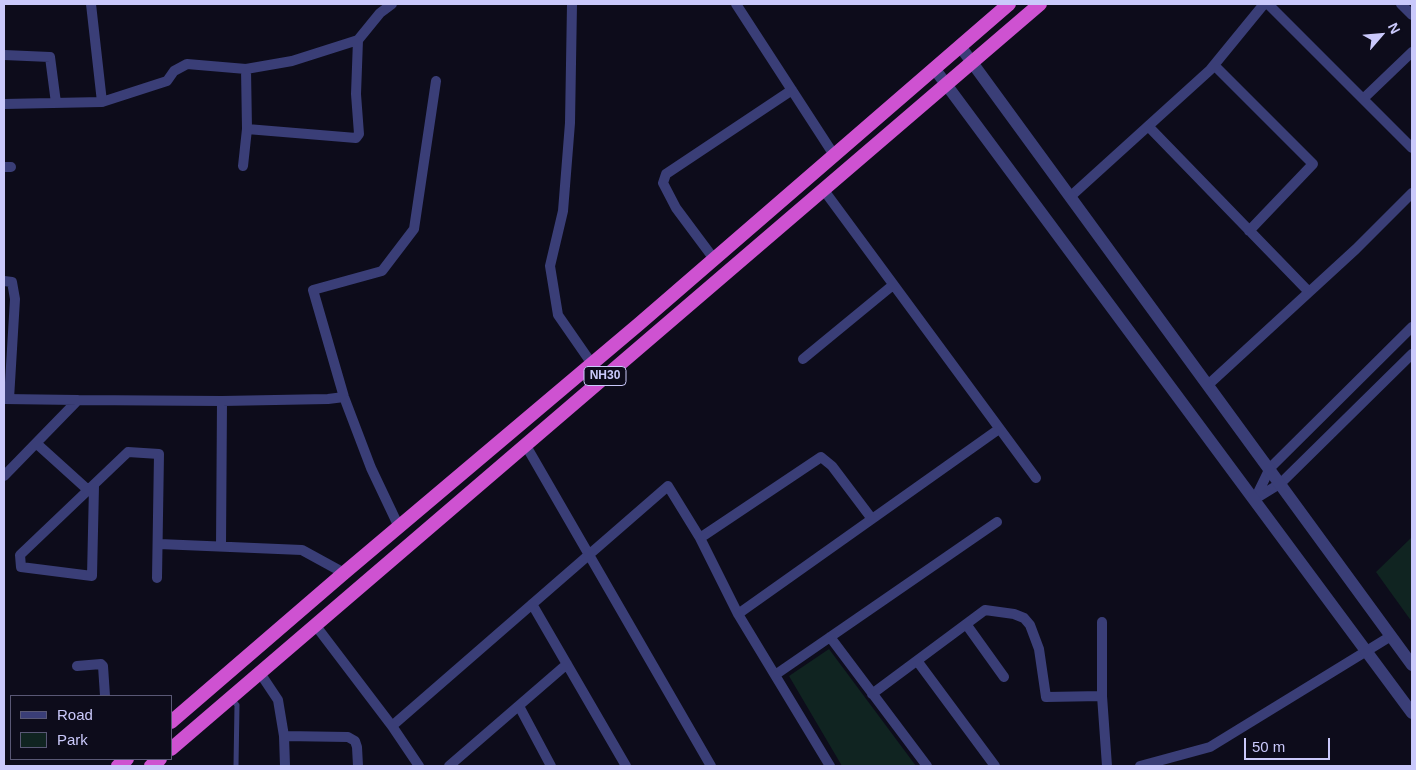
<!DOCTYPE html>
<style>
body{margin:0}
#map{position:relative;width:1416px;height:770px;overflow:hidden;background:#0d0c1b;font-family:Helvetica,sans-serif}
canvas{display:block}
.frame{position:absolute;inset:0;border:5px solid #cac9fb;pointer-events:none}
.legend{position:absolute;left:10px;top:695px;width:162px;height:65px;box-sizing:border-box;background:#0d0c1b;border:1px solid #595875;margin:0;padding:6px 9px;list-style:none;font-size:15px;color:#cac9fb}
.legend li{display:flex;align-items:center;gap:10px;height:25px}
.legend b{width:25px;border:1px solid #595875}
.north{position:absolute;left:1356px;top:10px;width:50px;height:50px;-webkit-text-stroke:4px #0d0c1b;paint-order:stroke;rotate:63deg;font-size:14px;font-weight:700;line-height:20px;text-align:center;color:#cac9fb}
.north::after{content:'';display:block;margin:auto;width:18px;height:22px;background:#cac9fb;clip-path:polygon(50% 0,100% 100%,50% 72%,0 100%)}
.scale{position:absolute;left:1244px;top:738px;width:86px;height:22px;box-sizing:border-box;border:2px solid #cac9fb;border-top:0;padding-left:6px;font-size:15px;line-height:18px;white-space:nowrap;color:#cac9fb;-webkit-text-stroke:4px #0d0c1b;paint-order:stroke}
</style>
<div id="map">
<canvas width="1416" height="770"></canvas>
<div class="frame"></div>
<ul class="legend">
<li><b style="height:6px;background:#3a3e77"></b>Road</li>
<li><b style="height:14px;background:#102421"></b>Park</li>
</ul>
<div class="north">N</div>
<div class="scale">50 m</div>
</div>
<script>
const c = document.querySelector('canvas').getContext('2d');
c.lineJoin = 'round';
function fill(path, color) { c.fillStyle = color; c.fill(path, 'evenodd'); }
const poly = rows => new Path2D(rows.map(r => 'M' + r).join(''));
function stroke(path, color, width, dash) { c.strokeStyle = color; c.lineWidth = width; c.lineCap = dash ? 'butt' : 'round'; c.setLineDash(dash || []); c.stroke(path); }
function write(font, color, halo, rows, align = 'center') {
  c.font = font + ' Helvetica,sans-serif'; c.lineWidth = 4.5; c.setLineDash([]); c.textBaseline = 'middle'; c.strokeStyle = halo; c.fillStyle = color; for (const [text, x, y, turn = 0] of rows) {
    c.save(); c.translate(x, y); c.rotate((+turn || 0) * Math.PI / 180); c.textAlign = isNaN(turn) ? turn : align; if (halo) c.strokeText(text, 0, 0); c.fillText(text, 0, 0); c.restore();
  }
}
fill(poly([
 [1412,537,1412,622,1376,572],
 [829,649,916,766,842,766,789,676]
]), '#102421');
stroke(poly([
 [231,698,237,705,236,766]
]), '#3a3e77', 5);
stroke(poly([
 [572,4,570,123,563,211,550,266,558,315,592,364],
 [736,4,834,155],
 [1268,4,1412,148],
 [1401,4,1412,15],
 [4,55,50,57,56,103],
 [1214,65,1313,164,1249,231],
 [1363,99,1412,52],
 [102,102,167,81,174,71,187,64,246,69,292,61,358,40,380,13,392,4],
 [4,104,102,102,91,4],
 [1148,126,1309,292],
 [247,129,356,138,359,134,356,94,358,40],
 [243,166,247,129,246,69],
 [4,167,11,167],
 [823,189,1036,478],
 [1071,196,1210,70,1264,4],
 [714,259,676,208,663,183,666,174,792,90],
 [4,281,12,282,15,299,9,399],
 [803,359,893,285],
 [1209,384,1356,249,1412,193],
 [4,399,78,400,4,476],
 [78,400,222,401,328,399,344,397],
 [36,443,88,490],
 [525,444,711,766],
 [94,486,92,576,21,567,20,555,128,452,159,454,157,578],
 [1255,499,1270,468,1412,327],
 [1255,499,1281,483,1412,354],
 [399,527,371,468,344,397,313,290,382,271,414,229,436,81],
 [700,538,821,457,832,466,872,519],
 [159,544,302,550,344,573],
 [221,546,222,401],
 [532,604,626,766],
 [738,614,999,429],
 [966,624,1004,677],
 [316,626,392,726,419,766],
 [830,637,927,766],
 [918,662,995,766],
 [77,666,101,664,103,666,105,696],
 [260,673,278,700,284,736,285,766],
 [775,675,997,522],
 [872,694,985,610,1014,614,1024,618,1030,625,1039,649,1046,697,1102,696,1102,622],
 [1102,696,1107,766],
 [519,706,551,766],
 [392,726,668,486,700,538,738,614,830,766],
 [284,736,348,737,355,741,357,747,358,766],
 [449,766,567,664],
 [1140,766,1210,747,1391,636]
]), '#3a3e77', 10);
stroke(poly([
 [960,46,1412,665],
 [934,68,1412,713]
]), '#3a3e77', 12);
stroke(poly([
 [171,722,344,573,639,324,1009,4],
 [171,749,1040,4],
 [118,766,127,759],
 [151,766,160,759]
]), '#ce52d1', 14);
for (const [x, y, w] of [
 [605,376,42]
]) { const box = new Path2D(); box.roundRect(x - w / 2, y - 9.5, w, 19, 4); c.fillStyle = '#0d0c1b'; c.fill(box); stroke(box, '#cac9fb', 1); }
write('bold 12px', '#cac9fb', null, [
 ["NH30",605,376]
]);
</script>
